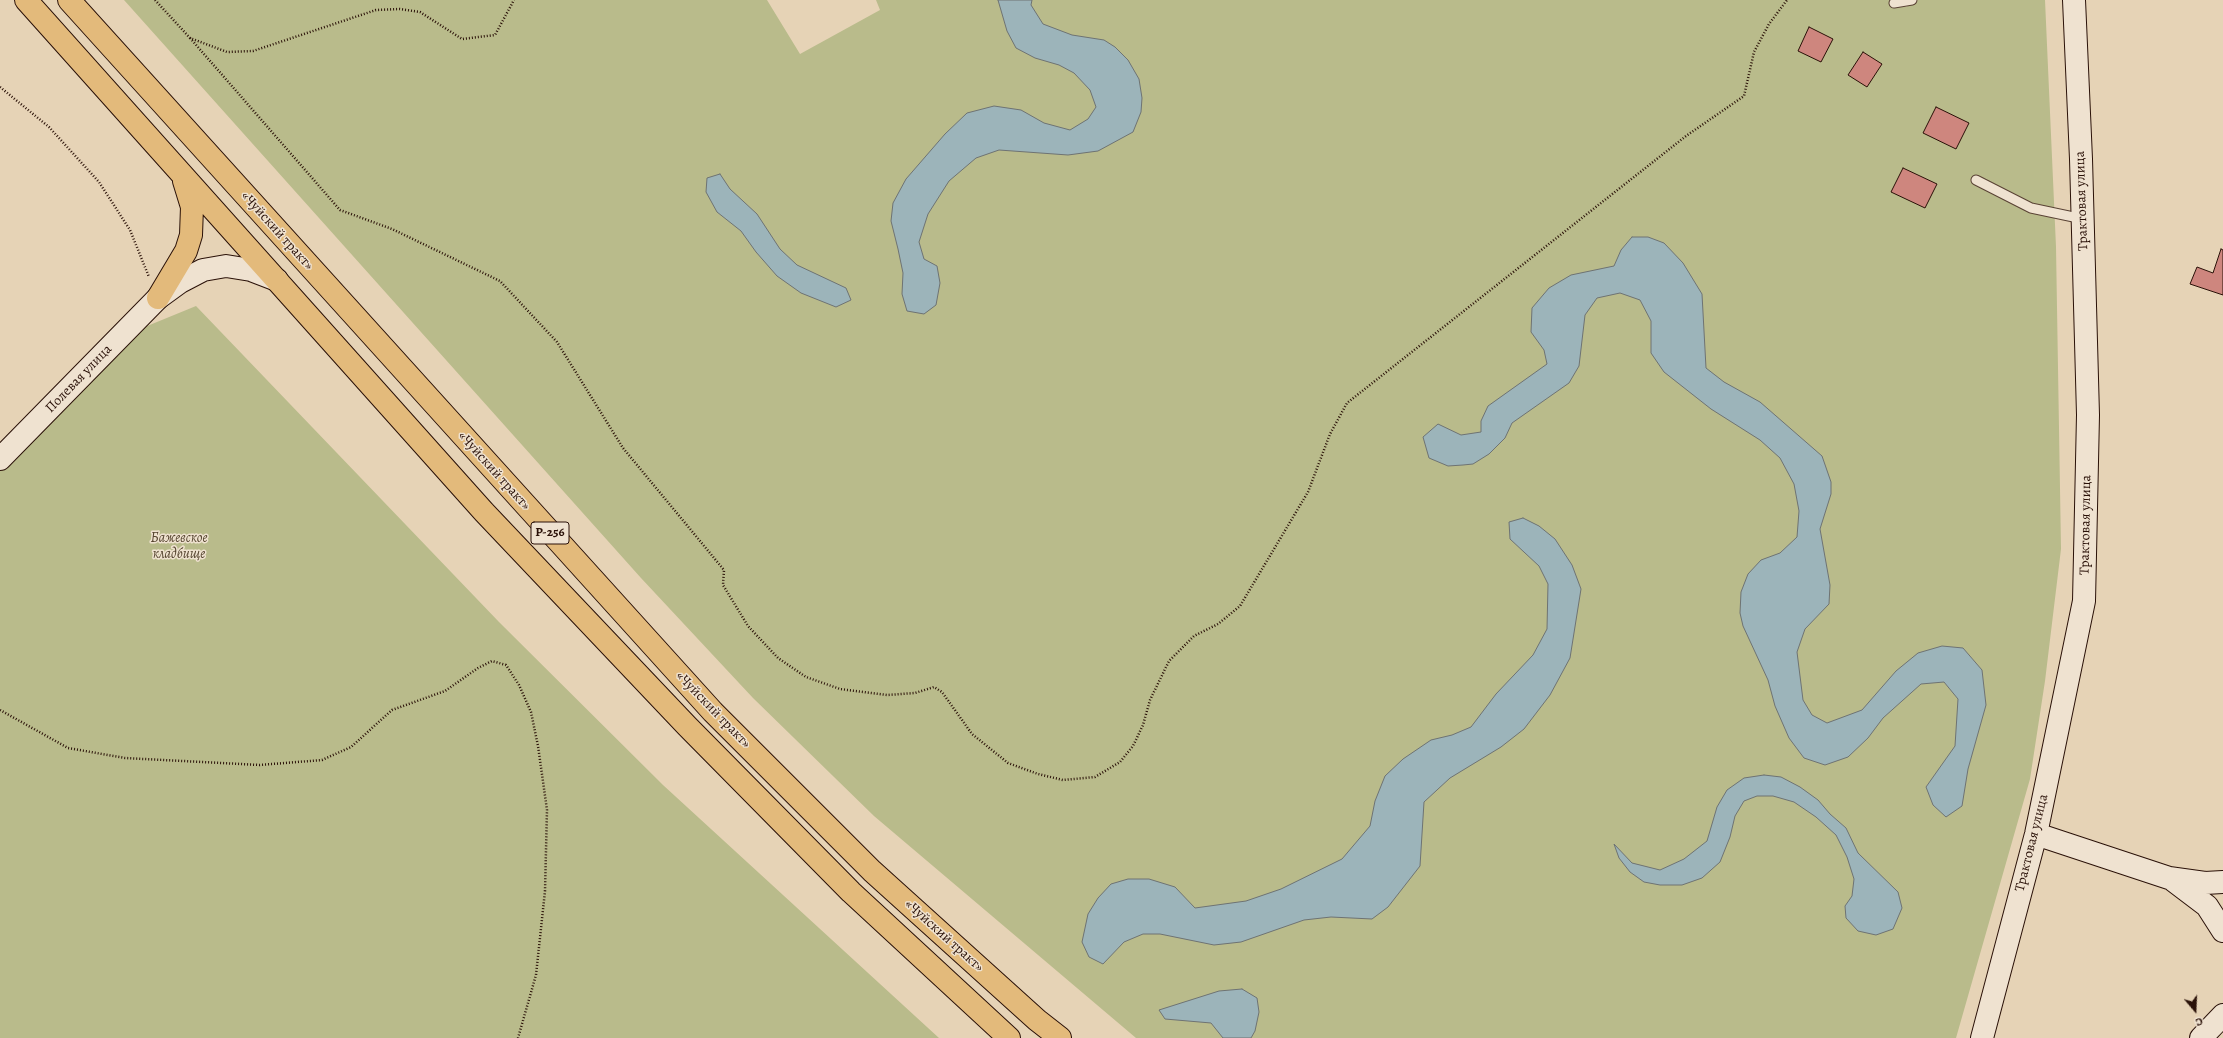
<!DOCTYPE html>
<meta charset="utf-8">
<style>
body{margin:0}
#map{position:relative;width:2223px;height:1038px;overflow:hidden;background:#e6d3b6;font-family:Alegreya,serif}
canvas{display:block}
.north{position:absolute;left:2175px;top:990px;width:40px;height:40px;-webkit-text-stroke:3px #efe2d0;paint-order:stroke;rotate:161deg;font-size:11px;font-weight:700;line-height:16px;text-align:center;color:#2a1108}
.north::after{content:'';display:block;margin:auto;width:14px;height:18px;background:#2a1108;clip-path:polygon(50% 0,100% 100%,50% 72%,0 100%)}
</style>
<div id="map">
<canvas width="2223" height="1038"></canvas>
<div class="north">С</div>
</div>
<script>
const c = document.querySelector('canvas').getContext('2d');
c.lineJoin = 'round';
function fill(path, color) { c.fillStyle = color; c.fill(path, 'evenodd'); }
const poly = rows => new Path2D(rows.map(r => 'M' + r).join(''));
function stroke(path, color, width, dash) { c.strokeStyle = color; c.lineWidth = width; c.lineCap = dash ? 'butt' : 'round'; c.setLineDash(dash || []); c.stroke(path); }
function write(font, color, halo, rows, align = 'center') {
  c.font = font + ' Alegreya,serif'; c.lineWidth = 3; c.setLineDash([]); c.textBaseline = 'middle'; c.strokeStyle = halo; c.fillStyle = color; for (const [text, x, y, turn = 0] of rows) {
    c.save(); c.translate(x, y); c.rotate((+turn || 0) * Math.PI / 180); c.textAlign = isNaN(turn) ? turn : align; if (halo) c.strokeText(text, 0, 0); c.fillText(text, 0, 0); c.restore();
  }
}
fill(poly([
 [124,0,767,0,800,54,880,10,876,0,1896,0,1906,7,1918,0,2045,0,2056,247,2061,549,2045,681,2030,779,1956,1038,1136,1038,874,816,753,698,641,578],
 [196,306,499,622,663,785,939,1038,0,1038,0,469,135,331]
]), '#b9bb8b');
const water = poly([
 [998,0,1032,0,1031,5,1043,24,1072,35,1104,40,1115,47,1128,60,1139,79,1142,98,1141,112,1133,132,1098,151,1068,155,999,150,976,158,949,181,928,214,919,242,924,259,937,266,940,283,936,305,924,314,907,311,902,294,903,273,898,249,891,221,893,203,906,179,945,134,967,113,994,106,1021,110,1044,123,1070,130,1088,119,1096,107,1090,90,1074,73,1059,65,1035,58,1016,48,1007,31,998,0],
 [720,174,730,189,757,214,780,249,797,265,846,288,851,300,836,307,801,293,777,276,756,252,741,231,717,212,706,192,707,178,720,174],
 [1632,237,1648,237,1664,243,1683,263,1702,294,1706,368,1724,382,1760,402,1822,456,1831,482,1831,494,1820,529,1830,585,1829,604,1805,629,1797,652,1803,700,1812,715,1827,723,1862,710,1896,671,1918,653,1942,646,1963,648,1982,670,1986,705,1968,769,1962,806,1946,817,1933,805,1926,787,1955,746,1958,699,1944,682,1921,684,1883,718,1868,738,1848,757,1825,765,1804,758,1789,738,1775,706,1768,680,1743,626,1740,613,1741,592,1748,574,1761,560,1780,553,1797,537,1799,511,1794,484,1780,458,1760,440,1711,409,1664,372,1651,353,1651,321,1640,300,1620,293,1597,298,1585,315,1579,366,1569,383,1512,423,1505,438,1489,454,1473,464,1463,465,1448,466,1429,458,1423,437,1438,424,1461,435,1481,432,1481,421,1488,406,1547,364,1544,350,1531,332,1532,308,1549,288,1571,275,1614,266,1621,250,1632,237],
 [1523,518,1539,526,1555,539,1572,565,1581,589,1570,658,1550,695,1524,729,1501,747,1450,778,1424,802,1420,866,1388,907,1372,919,1331,917,1304,920,1241,942,1214,945,1160,934,1143,934,1124,942,1103,964,1089,957,1082,942,1088,914,1098,898,1111,884,1128,879,1149,879,1175,887,1195,908,1246,901,1281,889,1342,859,1370,826,1375,801,1385,776,1403,759,1431,740,1452,735,1471,727,1496,694,1533,655,1547,629,1548,584,1539,566,1510,539,1509,522,1523,518],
 [1764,775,1781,777,1800,787,1818,800,1830,814,1846,828,1858,853,1898,892,1902,908,1893,929,1876,935,1858,931,1846,918,1845,906,1852,896,1854,879,1847,857,1836,835,1816,817,1794,802,1773,796,1757,796,1744,801,1735,816,1730,837,1720,862,1702,878,1682,885,1660,885,1644,882,1630,872,1619,858,1614,844,1632,863,1660,870,1684,859,1707,841,1717,807,1727,790,1744,778,1764,775],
 [1242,989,1257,998,1259,1012,1255,1031,1251,1038,1223,1038,1211,1023,1165,1019,1159,1010,1219,991,1242,989]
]);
fill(water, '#9cb4ba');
stroke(water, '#6e7373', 1);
const building = poly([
 [1809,27,1833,39,1821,62,1798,51,1809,27],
 [1863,52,1882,64,1867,87,1848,75,1863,52],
 [1936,107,1969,123,1956,149,1923,133,1936,107],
 [1903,168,1937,184,1925,208,1891,192,1903,168],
 [2221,249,2223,250,2223,295,2190,284,2197,267,2213,273,2221,249]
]);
fill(building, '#ce867e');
stroke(building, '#2a1108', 1);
const lane = poly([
 [1894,3,1912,0],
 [1976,180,2031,208,2083,219]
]);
const secondary = poly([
 [0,459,158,298,180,282,203,270,226,266,251,270,277,280],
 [2036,834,2169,878,2205,883,2223,882],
 [2174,881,2207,906,2223,931],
 [1982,1038,2036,834,2084,601,2088,415,2081,159,2074,0],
 [2201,1038,2223,1015]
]);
const highway = poly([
 [26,0,484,512,687,726,851,892,1009,1038],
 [69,0,713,712,872,871,1037,1020,1060,1038],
 [158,298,186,251,191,235,192,207,184,181]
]);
stroke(lane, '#594234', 11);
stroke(secondary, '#2a1108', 24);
stroke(highway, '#2a1108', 24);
stroke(poly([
 [155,0,190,38,227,52,253,51,376,10,400,9,420,12,462,39,495,35,514,0],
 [190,38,340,210,392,229,500,281,557,342,623,448,724,570,723,585,748,626,778,658,806,677,840,689,887,695,915,693,934,687,942,692,972,734,1008,763,1038,774,1063,780,1095,777,1120,762,1133,746,1143,725,1150,700,1169,661,1194,636,1218,624,1240,606,1308,492,1330,434,1347,403,1686,136,1744,96,1754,52,1769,24,1787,0],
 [0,87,49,127,99,182,130,230,149,277],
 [0,710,68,748,125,758,260,765,322,760,351,747,392,710,445,691,478,668,492,661,506,665,519,685,531,712,538,746,547,810,545,891,536,975,518,1038]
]), '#2a1108', 2.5, [1, 2]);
stroke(lane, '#efe2d0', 9);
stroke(secondary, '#efe2d0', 22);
stroke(highway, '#e3ba7b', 22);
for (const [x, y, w] of [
 [550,533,38]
]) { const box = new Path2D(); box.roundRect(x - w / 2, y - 11, w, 22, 3); c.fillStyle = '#efe2d0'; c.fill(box); stroke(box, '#2a1108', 1); }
write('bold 13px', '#2a1108', null, [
 ["Р-256",550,533]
]);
write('14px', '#2a1108', '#efe2d0', [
 ["Трактовая улица",2082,201,-92],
 ["«Чуйский тракт»",277,231,48],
 ["Полевая улица",79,379,-46],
 ["«Чуйский тракт»",494,471,48],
 ["Трактовая улица",2086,525,-89],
 ["«Чуйский тракт»",713,710,46],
 ["Трактовая улица",2032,843,-76],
 ["«Чуйский тракт»",944,936,42]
]);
write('italic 14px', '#55442f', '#efe2d0', [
 ["Бажевское",179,539],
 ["кладбище",179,555]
]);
</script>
